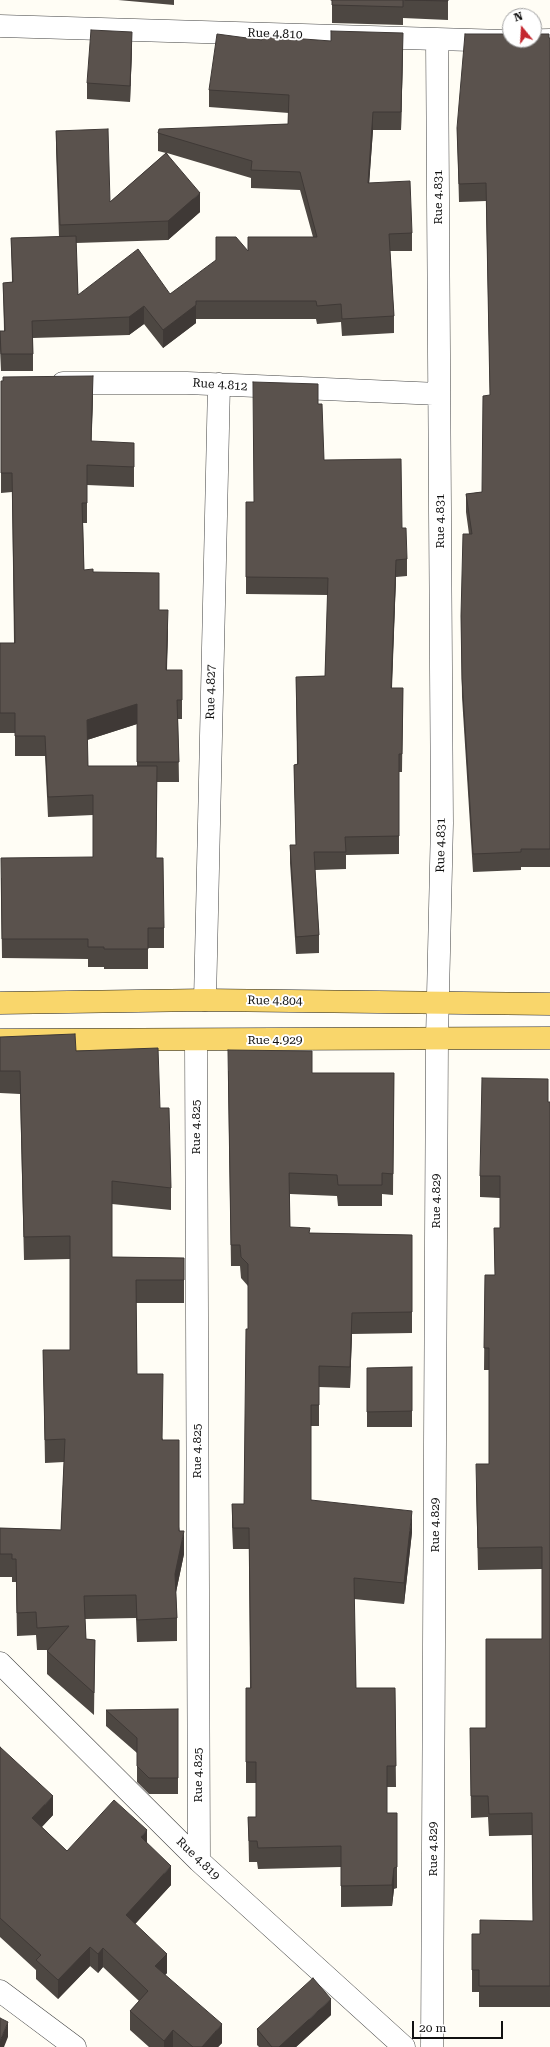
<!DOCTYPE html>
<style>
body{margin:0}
#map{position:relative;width:550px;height:2047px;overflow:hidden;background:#fffdf5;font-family:"Roboto Serif",serif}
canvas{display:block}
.north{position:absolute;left:502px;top:8px;width:40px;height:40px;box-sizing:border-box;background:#fff;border:1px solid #a0a0a0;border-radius:50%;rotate:342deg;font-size:11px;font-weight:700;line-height:16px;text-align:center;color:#111}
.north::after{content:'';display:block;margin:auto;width:14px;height:18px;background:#c4262e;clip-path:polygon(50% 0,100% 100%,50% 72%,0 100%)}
.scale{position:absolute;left:412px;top:2021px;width:91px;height:18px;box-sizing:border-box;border:2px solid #111;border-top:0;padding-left:5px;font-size:12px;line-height:14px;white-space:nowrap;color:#111;-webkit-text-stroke:3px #fff;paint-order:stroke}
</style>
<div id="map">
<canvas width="550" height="2047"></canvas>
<div class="north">N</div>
<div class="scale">20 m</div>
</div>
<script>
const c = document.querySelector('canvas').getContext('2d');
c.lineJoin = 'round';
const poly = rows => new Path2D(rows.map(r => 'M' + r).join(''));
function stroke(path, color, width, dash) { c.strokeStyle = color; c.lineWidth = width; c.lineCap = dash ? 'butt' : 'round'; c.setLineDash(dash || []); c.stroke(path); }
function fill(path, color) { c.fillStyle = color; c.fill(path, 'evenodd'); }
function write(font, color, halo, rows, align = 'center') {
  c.font = font + ' "Roboto Serif",serif'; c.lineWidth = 4; c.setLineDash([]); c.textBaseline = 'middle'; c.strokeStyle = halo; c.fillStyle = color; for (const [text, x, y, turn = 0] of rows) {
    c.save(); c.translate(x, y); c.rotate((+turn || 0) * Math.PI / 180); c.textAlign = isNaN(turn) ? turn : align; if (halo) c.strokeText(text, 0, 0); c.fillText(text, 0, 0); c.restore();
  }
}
const minor = poly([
 [0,26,504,41,550,40],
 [63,383,187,383,439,394],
 [205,1000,219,384],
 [196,1041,199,1861],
 [0,1663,199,1861,404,2047],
 [0,1991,75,2047],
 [432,2047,437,1038,442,823,437,39]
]);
const primary = poly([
 [0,1003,205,1000,550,1004],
 [0,1040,550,1038]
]);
stroke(minor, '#444', 23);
stroke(primary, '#222', 23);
stroke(minor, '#fff', 22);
stroke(primary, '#f9d66b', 22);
fill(poly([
 [118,0,174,0,174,5],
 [330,0,448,0,448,20,403,18,403,25,332,23,332,1],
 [549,38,550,38,550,867,521,867,521,870,473,872,462,697,461,616,469,534,466,512,466,494,482,492,490,395,486,201,459,202,457,128],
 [262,40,403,50,401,130,373,130,369,183,412,233,412,251,390,251,394,316,394,333,342,336,341,322,317,324,316,319,196,319,196,323,163,348,144,324,129,335,33,338,33,371,1,371,0,349,0,331,4,331,3,283,12,282,11,238,59,237,56,150,56,131,110,202,166,153,158,151,158,133,288,124,289,113,209,107,209,90],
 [167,153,251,178,251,188,300,190,313,237,248,251,170,294,78,295,76,243,168,240,200,212],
 [132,48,130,102,87,99,87,83],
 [1,381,93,396,91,441,134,462,134,487,87,485,87,523,83,523,84,570,93,572,159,610,168,630,167,670,182,670,182,719,178,719,179,782,157,782,156,858,164,928,164,948,148,948,148,969,104,969,104,967,88,967,88,959,2,958,1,878,93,857,93,815,48,817,45,756,15,756,15,733,0,733,0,643,14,643,12,492,1,493],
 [137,724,137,766,88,766,87,740],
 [318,404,324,460,402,528,407,559,407,576,396,577,392,688,403,688,402,772,399,772,399,854,346,855,346,869,315,870,319,935,319,953,296,954,290,863,290,845,296,845,294,765,297,764,296,677,325,676,328,595,246,594,246,502,254,502],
 [0,1037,76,1051,160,1108,171,1188,171,1210,112,1204,112,1257,184,1258,184,1303,136,1303,137,1374,163,1440,184,1554,176,1592,177,1618,177,1641,137,1642,136,1618,85,1619,86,1639,95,1640,94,1715,47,1674,47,1651,48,1650,37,1650,36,1635,17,1636,16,1582,12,1582,12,1577,0,1577,0,1528,61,1530,64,1462,45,1463,43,1350,70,1350,70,1259,24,1260,20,1094,0,1093],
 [228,1071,312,1073,394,1073,393,1195,382,1194,382,1206,338,1206,337,1196,290,1194,290,1227,310,1233,412,1235,412,1333,352,1334,350,1388,319,1387,319,1426,311,1426,311,1500,412,1532,404,1604,354,1599,356,1688,395,1688,396,1787,387,1787,387,1813,397,1813,397,1888,394,1889,392,1906,341,1907,341,1867,258,1869,257,1862,249,1862,248,1817,256,1817,256,1783,246,1783,246,1688,250,1688,249,1549,233,1549,232,1525,232,1504,244,1504,248,1329,248,1286,241,1278,240,1266,231,1266],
 [548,1102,550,1102,550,2007,479,2007,479,1992,472,1992,472,1934,480,1934,533,1921,532,1835,489,1836,488,1817,471,1818,470,1728,486,1728,542,1639,542,1569,478,1570,476,1486,489,1464,489,1370,484,1370,485,1275,495,1275,494,1228,500,1228,500,1198,480,1197,480,1176],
 [412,1367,412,1427,367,1427,367,1368],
 [178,1709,178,1794,149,1794,137,1782,137,1753,106,1726,106,1710],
 [0,1747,53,1815,42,1827,67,1851,147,1843,171,1885,135,1924,167,1973,165,1975,222,2043,218,2047,149,2047,130,2030,130,2011,139,2001,103,1967,98,1973,90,1966,58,1999,36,1979,36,1970,0,1937],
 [331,2015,296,2047,259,2047,257,2045,257,2029]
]), '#4d4742');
fill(poly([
 [132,32,132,48,130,102,130,86],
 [403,33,403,50,401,130,401,112],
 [373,112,373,130,368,200,368,183],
 [200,193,200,212,168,240,168,221],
 [196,305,196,323,163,348,163,330],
 [144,306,144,324,129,335,129,317],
 [93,376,93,396,91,461,91,441],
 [396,560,396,577,391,706,391,688],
 [168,610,168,630,166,690,166,670],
 [137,704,137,724,87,740,87,720],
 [352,1313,352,1334,350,1388,350,1367],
 [412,1511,412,1532,404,1604,404,1583],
 [184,1531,184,1554,175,1597,175,1574],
 [53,1796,53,1815,32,1837,32,1818],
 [147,1830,147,1849,141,1837],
 [171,1866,171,1885,126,1934,126,1915],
 [394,1868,394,1889,392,1906,392,1885],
 [90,1947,90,1966,58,1999,58,1980],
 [103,1948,103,1967,98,1973,98,1954],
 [167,1954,167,1973,155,1985,155,1966],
 [331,1999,331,2015,296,2047,279,2047],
 [8,2022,8,2037,4,2047,0,2047,0,2041],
 [222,2024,222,2043,218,2047,202,2047],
 [173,2030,173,2047,164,2047,164,2041]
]), '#3f3936');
const building = poly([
 [332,0,403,0,403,7,332,5,332,0],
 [405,0,448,0,448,1,405,0],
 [91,30,132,32,130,86,87,83,91,30],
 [331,31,403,33,401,112,373,112,368,183,410,181,412,233,389,234,394,316,342,319,341,304,317,306,316,301,196,301,196,305,163,330,144,306,129,317,32,321,33,354,1,354,0,331,5,331,3,283,13,282,11,238,76,236,78,295,138,249,170,294,216,260,216,237,236,237,248,251,248,237,317,237,300,172,251,170,252,161,158,133,159,129,288,124,289,95,209,90,217,34,262,40,263,36,331,41,331,31],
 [465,34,510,34,510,40,534,40,534,34,549,34,549,38,550,38,550,849,521,849,521,852,473,854,462,679,461,616,463,534,472,534,466,494,482,492,483,396,490,395,486,183,459,184,457,128,465,34],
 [108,129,110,202,166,153,200,193,168,221,60,225,56,131,108,129],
 [93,376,91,441,134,443,134,467,87,465,87,503,82,503,84,570,93,569,93,572,159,573,159,610,168,610,166,670,182,670,182,700,177,700,179,762,137,762,137,704,87,720,88,766,157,766,156,858,163,858,164,928,148,928,148,949,104,949,104,947,88,947,88,939,2,939,1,858,93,857,93,795,48,797,45,736,15,736,15,713,0,713,0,643,15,643,12,473,1,473,1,381,3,381,3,377,93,376],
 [253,382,318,384,318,404,322,404,324,460,401,459,402,528,406,528,407,559,396,560,391,688,403,688,402,754,399,754,399,836,345,837,346,852,314,852,319,935,296,937,290,845,296,845,294,765,298,764,296,677,325,676,328,578,246,577,246,502,254,502,253,382],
 [75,1034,76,1051,158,1048,160,1108,169,1108,171,1188,112,1181,112,1257,184,1258,184,1280,136,1280,137,1374,163,1374,162,1440,179,1440,179,1531,184,1531,175,1574,177,1618,137,1620,136,1595,84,1596,86,1639,95,1640,94,1693,47,1651,69,1626,37,1628,36,1612,17,1613,16,1559,12,1559,12,1554,0,1554,0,1528,61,1530,65,1439,45,1440,43,1350,70,1350,70,1236,24,1237,20,1071,0,1071,0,1037,75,1034],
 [228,1050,312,1051,312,1073,394,1073,393,1174,382,1173,382,1185,338,1185,337,1175,289,1173,290,1227,310,1228,309,1233,412,1235,412,1312,352,1313,350,1367,319,1366,319,1405,311,1405,311,1500,412,1511,404,1583,354,1578,356,1688,395,1688,396,1766,387,1766,387,1813,397,1813,397,1867,394,1868,392,1885,341,1886,341,1846,258,1848,257,1841,249,1841,248,1817,256,1817,256,1762,246,1762,246,1688,251,1688,249,1528,233,1528,232,1504,244,1504,246,1329,248,1329,248,1264,241,1257,240,1245,231,1245,228,1050],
 [482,1078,548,1079,548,1102,550,1102,550,1986,479,1986,479,1970,472,1970,472,1934,480,1934,480,1920,533,1921,532,1813,489,1814,488,1796,471,1796,470,1728,486,1728,486,1639,542,1639,542,1547,478,1548,476,1464,489,1464,489,1348,484,1348,485,1275,495,1275,494,1228,500,1228,500,1176,480,1176,482,1078],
 [412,1367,412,1411,367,1412,367,1368,412,1367],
 [178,1709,178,1778,149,1778,137,1766,137,1738,106,1710,178,1709],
 [0,1747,53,1796,32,1818,67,1851,114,1800,147,1830,141,1837,171,1866,126,1915,167,1954,155,1966,222,2024,202,2047,193,2047,173,2030,164,2041,130,2011,148,1991,103,1948,98,1954,90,1947,58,1980,36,1960,41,1955,0,1918,0,1747],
 [313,1978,331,1999,279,2047,272,2047,257,2029,313,1978],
 [0,2018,8,2022,0,2041,0,2018]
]);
fill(building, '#5a524d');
stroke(building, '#3f3936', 1);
write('12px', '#111', '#fff', [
 ["Rue 4.810",275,34,2],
 ["Rue 4.831",438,197,-90],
 ["Rue 4.812",220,385,4],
 ["Rue 4.831",440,521,-90],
 ["Rue 4.827",211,692,-89],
 ["Rue 4.831",441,845,-89],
 ["Rue 4.804",275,1001,1],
 ["Rue 4.929",275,1040],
 ["Rue 4.825",196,1127,-90],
 ["Rue 4.829",436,1201,-90],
 ["Rue 4.825",197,1451,-90],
 ["Rue 4.829",435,1525,-90],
 ["Rue 4.825",198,1775,-90],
 ["Rue 4.829",433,1849,-90],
 ["Rue 4.819",198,1859,44]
]);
</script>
